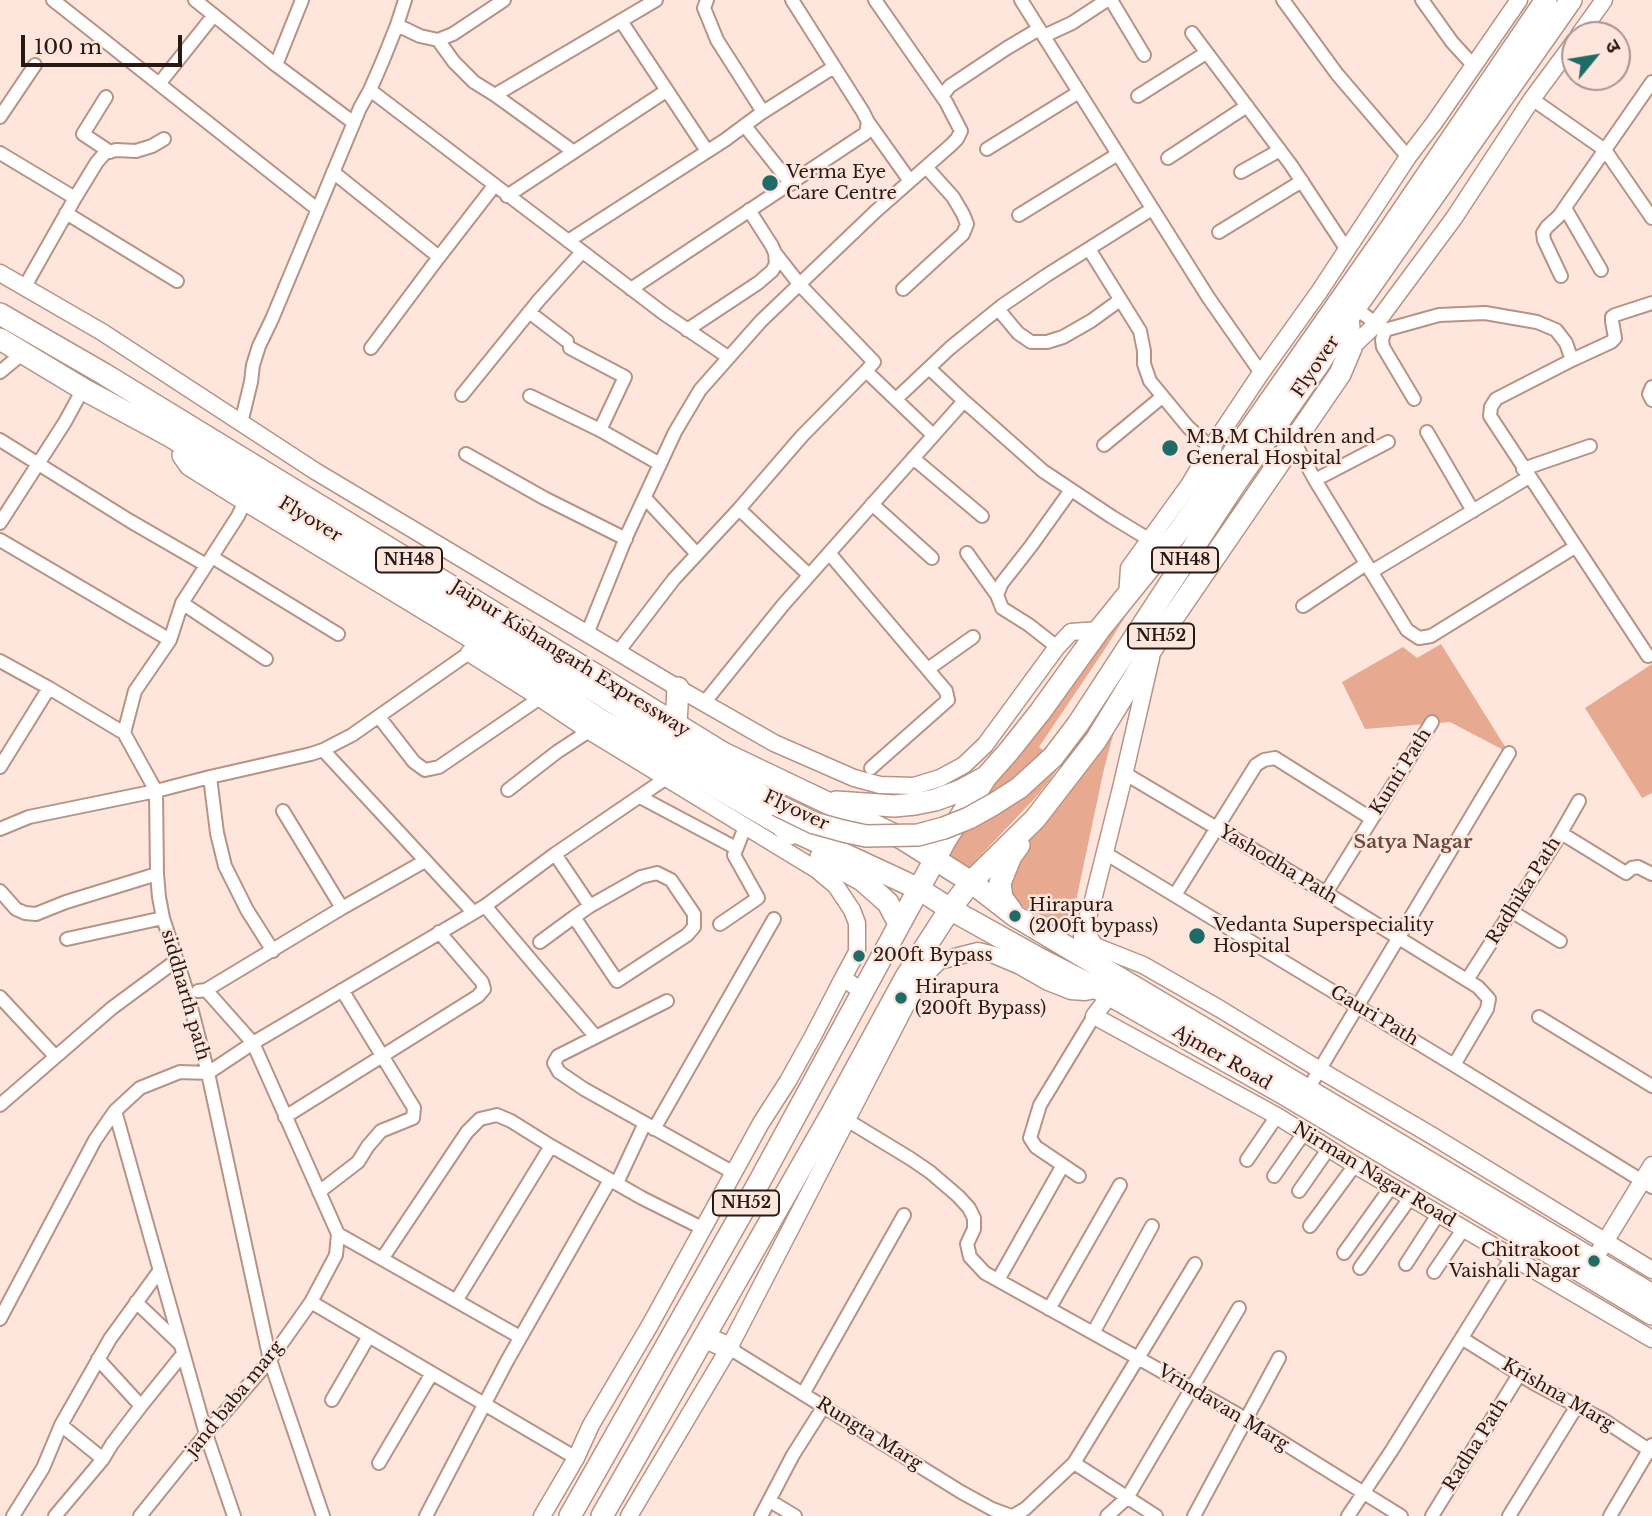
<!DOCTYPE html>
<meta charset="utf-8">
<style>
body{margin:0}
#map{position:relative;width:1652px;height:1516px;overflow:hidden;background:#ffe6dd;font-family:"Libre Baskerville","Noto Sans Devanagari",serif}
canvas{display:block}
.north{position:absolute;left:1561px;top:21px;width:70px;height:70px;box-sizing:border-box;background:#ffe6dd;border:2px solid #a9948d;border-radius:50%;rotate:60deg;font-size:19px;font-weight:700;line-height:28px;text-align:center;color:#271914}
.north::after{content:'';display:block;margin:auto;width:24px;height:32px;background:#1f6b68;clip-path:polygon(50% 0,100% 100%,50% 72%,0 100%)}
.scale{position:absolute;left:21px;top:35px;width:161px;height:32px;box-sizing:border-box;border:4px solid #271914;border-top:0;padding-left:9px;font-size:21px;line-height:24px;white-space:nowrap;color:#271914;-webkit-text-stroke:5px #ffe6dd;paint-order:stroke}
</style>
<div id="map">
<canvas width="1652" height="1516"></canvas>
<div class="north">उ</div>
<div class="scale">100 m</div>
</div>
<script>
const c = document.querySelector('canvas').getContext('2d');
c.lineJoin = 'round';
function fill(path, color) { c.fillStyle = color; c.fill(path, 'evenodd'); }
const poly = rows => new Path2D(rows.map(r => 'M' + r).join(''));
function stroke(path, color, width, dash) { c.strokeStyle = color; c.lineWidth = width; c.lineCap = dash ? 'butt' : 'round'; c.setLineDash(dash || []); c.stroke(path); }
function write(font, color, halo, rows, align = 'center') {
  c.font = font + ' "Libre Baskerville",serif'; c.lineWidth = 5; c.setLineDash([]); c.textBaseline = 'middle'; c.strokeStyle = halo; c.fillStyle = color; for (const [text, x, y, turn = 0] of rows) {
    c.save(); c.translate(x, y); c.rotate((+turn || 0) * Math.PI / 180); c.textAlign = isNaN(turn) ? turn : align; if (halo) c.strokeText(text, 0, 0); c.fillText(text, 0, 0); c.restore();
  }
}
fill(poly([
 [1177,534,1105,649,1039,747,1061,764,1049,781,1034,799,966,871,945,860,974,796],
 [1441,644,1509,753,1450,722,1365,729,1342,682,1403,647,1417,658],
 [1652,664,1652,793,1642,798,1585,708],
 [1115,728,1104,769,1076,901,1072,913,1064,919,1055,921,1028,910,1017,902,1011,893,1009,883,1025,843]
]), '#e8a991');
const street = poly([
 [53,0,317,209],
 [195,0,276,65,354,123],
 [707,0,704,8,717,40,763,112],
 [1021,0,1208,297,1261,373],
 [1111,0,1144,55],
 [1283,0,1337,74,1408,157],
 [1422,0,1452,42,1473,65],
 [621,21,707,151],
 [397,25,420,36,438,40,453,34,504,0],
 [1192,33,1291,165,1347,250],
 [1044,36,1072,23,1107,0],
 [438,40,454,62,474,82,495,95,656,0],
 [276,65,302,0],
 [159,84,214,15],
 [370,90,663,313,728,357],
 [495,95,574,152],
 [942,96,950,86,1007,48,1039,29],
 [1138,96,1206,53],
 [106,97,83,134,110,152],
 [1532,99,1605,150,1652,218],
 [0,117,35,65],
 [868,122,910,181],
 [745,126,791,184],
 [987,149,1079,92],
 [0,153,75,198],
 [1168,158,1247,106],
 [333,172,439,257,371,348],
 [1241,172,1280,150],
 [507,196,666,91],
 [1565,208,1601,270],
 [66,213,177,281],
 [1019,215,1118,154],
 [1219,232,1302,181],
 [568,241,725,140,760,114,834,67],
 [1089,249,1140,331,1144,351,1144,364,1150,381,1188,427,1211,448],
 [775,253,800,285,874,362,866,371,933,435],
 [439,257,494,186],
 [1561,276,1544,240,1543,233,1547,227,1559,216,1652,82],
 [24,288,75,198,97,162,105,153,116,150,136,151,152,146,164,139],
 [631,289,866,133,868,122,863,112,792,0],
 [903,289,963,234,967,224,963,214,953,197,926,167],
 [1355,308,1385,330,1439,315,1485,313,1537,322,1556,330,1566,343,1572,360],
 [998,309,1018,333,1031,342,1047,342,1063,337,1091,321,1120,300],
 [529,312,567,341],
 [687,330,758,283,772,271,776,264,775,253,772,246,749,210],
 [1385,330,1382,340,1383,347,1414,399],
 [570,348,625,377,600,430,660,464],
 [929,368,964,401,1043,471,1112,517,1150,540],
 [0,372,23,353],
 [1652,387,1649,394,1652,400],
 [462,395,539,300,582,252],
 [530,396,600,430],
 [896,399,950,348,1003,305,1047,275,1152,209],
 [241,423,251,382,253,365,259,346,272,319,360,108,370,90,383,60,397,25,405,0],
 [1427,432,1473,511],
 [0,440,130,521,206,565],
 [1293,440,1315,480,1407,630,1419,638,1431,636,1575,547],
 [1104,445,1162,397],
 [466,454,544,498,626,539],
 [913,458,982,516],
 [1523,469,1590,446],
 [1315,480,1388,442],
 [645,498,697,554],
 [246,500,238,516,182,603,170,640,135,691,124,733,156,791,157,874,159,897,163,918,187,992,208,1073,270,1360,323,1516],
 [872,504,932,558],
 [739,509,809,575],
 [0,523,65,422,83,389],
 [0,540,170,640],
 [829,553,946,691,948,700,871,768],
 [967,553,997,595],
 [212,557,338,634],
 [1371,572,1529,477],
 [182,603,266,659],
 [1303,606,1366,564],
 [587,634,627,535,675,432,700,390,761,321,876,211,951,145,957,139,961,131,946,102,875,0],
 [1057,647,1029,625,1002,608,997,595,1002,583,1031,546,1071,490],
 [618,652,674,579,739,509,802,436,866,371],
 [1648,656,1490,416,1491,407,1496,399,1572,360,1611,342,1615,338,1612,321,1612,317,1615,315,1652,303],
 [0,661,49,688,124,733],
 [928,669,973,637],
 [704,703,783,605,964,401],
 [379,717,414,762,425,770,439,767,540,698],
 [323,750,473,912],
 [0,767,49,688],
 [1124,773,1326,893,1478,987,1489,999,1487,1009,1454,1065],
 [210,777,217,833,225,866,247,910,273,951],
 [508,790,557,752,589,731],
 [640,797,736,848],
 [283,811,342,908],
 [0,829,29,817,156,791,210,777,311,754,323,750,352,735,469,653],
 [1561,833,1626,873,1632,868,1638,867,1652,874],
 [1105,853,1454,1065,1652,1187],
 [555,854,590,906,641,877,657,873,671,880,694,914,694,927,687,935,617,981,574,917,590,906],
 [0,891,16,909,25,913,36,914,66,902,157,874],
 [1326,893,1432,722],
 [1175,895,1256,765,1264,760,1275,758,1372,819],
 [485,906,595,1036],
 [1511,911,1560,941],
 [720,924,758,898,734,855,745,827],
 [67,939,163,918],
 [540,942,574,917],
 [1467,980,1555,843,1579,801],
 [198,991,206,990,342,908,425,861],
 [0,997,55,1056],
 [667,1001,558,1056,554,1063,559,1072,584,1089,734,1173],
 [1539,1017,1652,1086],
 [1308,1089,1509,753],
 [0,1105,112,1008,177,960],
 [115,1111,206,1434,234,1516],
 [285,1117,478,996,484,989,482,982,439,932],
 [842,1117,911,1159,930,1172,958,1196,969,1208,974,1218,974,1229,967,1244,970,1257,985,1273,1138,1358,1074,1463],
 [654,1129,774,919],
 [1247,1160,1277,1116],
 [1079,1176,1036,1147,1030,1138,1040,1105,1094,1016],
 [1274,1176,1304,1133],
 [617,1183,645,1123],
 [1299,1191,1329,1148],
 [319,1192,358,1162,368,1146,381,1131,413,1118,414,1108,342,990],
 [1310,1226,1355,1165],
 [338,1234,520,1337],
 [1344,1253,1392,1186],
 [382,1259,467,1132,480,1119,497,1115,511,1121,551,1146,642,1198,704,1229],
 [1195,1264,1138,1358,1237,1414,1401,1516],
 [1406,1264,1439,1213],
 [1360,1268,1410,1198],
 [1434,1272,1464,1228],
 [998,1280,1063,1165],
 [456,1301,551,1146],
 [136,1302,181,1345],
 [311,1302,576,1458],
 [1049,1309,1120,1185],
 [0,1319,95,1140,115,1111,140,1088,180,1072,208,1073,253,1043,485,906,555,854,665,779],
 [1093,1333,1152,1226],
 [1463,1339,1535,1384,1602,1419,1652,1452],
 [729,1348,961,1492,992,1509,1011,1516],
 [98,1359,141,1406],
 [803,1394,904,1215],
 [332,1400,369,1336],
 [61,1425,103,1459],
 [379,1463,432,1373],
 [770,1501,795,1516],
 [13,1516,43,1468,61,1425,110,1339,160,1270],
 [55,1516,103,1459,112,1444,141,1406,183,1354],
 [140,1516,206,1434,270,1360,311,1302,336,1255,338,1234,253,1043,206,990],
 [426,1516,507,1361,610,1180],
 [761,1516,793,1455,824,1406],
 [1013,1516,1025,1509,1074,1463,1156,1516],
 [1107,1516,1127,1498,1239,1308],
 [1194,1516,1279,1358],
 [1348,1516,1392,1450,1512,1257],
 [1432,1516,1520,1373],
 [1509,1516,1577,1406],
 [1610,1516,1652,1445]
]);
const secondary = poly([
 [1579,35,1604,0],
 [0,273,102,332,315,471,678,688,774,743,854,778,880,785,914,786,940,778,964,765,985,745,1057,647,1071,632,1099,630],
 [1351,348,1374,326,1454,218,1532,99,1575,41],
 [1127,597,1129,568,1189,485,1211,448,1261,373,1319,292,1408,157,1434,123,1519,0],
 [481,643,469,653,540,698,589,731,817,870,836,886,852,910,857,923,857,952,843,978,863,992],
 [1083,928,1095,946,1143,965,1220,1009,1320,1070,1431,1135,1652,1270],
 [1082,938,1083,928,1091,908,1122,784,1151,658],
 [1110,995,1094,1016,1277,1116,1355,1165,1652,1339],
 [1600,1250,1652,1165],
 [542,1516,576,1458,591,1425,650,1325,761,1123,788,1081,813,1036,843,978],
 [629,1516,729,1348,917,984,926,974,939,961,978,951,994,955,1020,966,1048,982,1071,991,1085,992,1100,989]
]);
const highway = poly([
 [0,314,104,374,351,525,723,753,903,839,971,882,1015,916,1652,1295],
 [0,339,83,389,170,436,595,691,777,805],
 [183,455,190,465,246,500,481,643,601,720,781,825,790,834],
 [1204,490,1211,448],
 [676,724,678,688],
 [1053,757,1078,724,1233,487,1318,365,1348,318,1571,0],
 [836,802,894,806,915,804,935,800,960,791,984,778],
 [781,825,919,889,950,909,1036,957,1110,995,1281,1092,1652,1314],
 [821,857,862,880,878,894,888,903,899,924],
 [1011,910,1002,898,1000,883,1011,856,1019,845],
 [704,1337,729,1348],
 [570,1516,757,1186,946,839,986,777,1009,751,1040,712,1099,630,1179,531,1391,228,1546,0],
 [602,1516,832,1113,906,977,950,909,971,882,1035,819,1096,740,1154,645,1340,374,1351,348,1348,318]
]);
stroke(street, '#b89385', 16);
stroke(secondary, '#b89385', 19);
stroke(highway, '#b89385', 24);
stroke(street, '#fff', 12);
stroke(secondary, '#fff', 16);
stroke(highway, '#fff', 21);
const highwayBridge = poly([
 [777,805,814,823,843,831,866,836,918,835,944,828,969,818,994,804,1019,788,1053,757]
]);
stroke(highwayBridge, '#b89385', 24, []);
stroke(highwayBridge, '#fff', 21);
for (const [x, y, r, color] of [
 [770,183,9,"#1f6b68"],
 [1170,448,9,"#1f6b68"],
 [1015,916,7,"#1f6b68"],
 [1197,936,9,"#1f6b68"],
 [859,956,7,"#1f6b68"],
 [901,998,7,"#1f6b68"],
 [1594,1261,7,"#1f6b68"]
]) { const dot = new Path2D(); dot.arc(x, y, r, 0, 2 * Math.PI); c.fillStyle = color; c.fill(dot); stroke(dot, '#ffe6dd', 2.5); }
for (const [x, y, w] of [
 [409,560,66],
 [1185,560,66],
 [1161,636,66],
 [746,1203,66]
]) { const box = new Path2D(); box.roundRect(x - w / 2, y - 12.5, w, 25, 5); c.fillStyle = '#ffe6dd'; c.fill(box); stroke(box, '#271914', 2); }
write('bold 16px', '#271914', null, [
 ["NH48",409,560],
 ["NH48",1185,560],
 ["NH52",1161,636],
 ["NH52",746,1203]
]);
write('18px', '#271914', '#ffe6dd', [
 ["Verma Eye",786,173],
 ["Care Centre",786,194],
 ["M.B.M Children and",1186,438],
 ["General Hospital",1186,459],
 ["Hirapura",1029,906],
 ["(200ft bypass)",1029,927],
 ["Vedanta Superspeciality",1213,926],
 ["Hospital",1213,947],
 ["200ft Bypass",873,956],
 ["Hirapura",915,988],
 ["(200ft Bypass)",915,1009],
 ["Chitrakoot",1580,1251,"right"],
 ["Vaishali Nagar",1580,1272,"right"]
], 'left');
write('18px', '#271914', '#ffe6dd', [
 ["Flyover",1316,367,-56],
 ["Flyover",310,520,31],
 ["Jaipur Kishangarh Expressway",570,659,32],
 ["Kunti Path",1401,772,-58],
 ["Flyover",796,811,25],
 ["Yashodha Path",1278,865,31],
 ["Radhika Path",1524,891,-58],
 ["siddharth path",185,995,74],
 ["Gauri Path",1374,1016,31],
 ["Ajmer Road",1222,1058,30],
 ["Nirman Nagar Road",1374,1175,31],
 ["Krishna Marg",1558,1395,30],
 ["jand baba marg",235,1399,-51],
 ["Vrindavan Marg",1223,1408,31],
 ["Rungta Marg",869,1434,32],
 ["Radha Path",1476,1445,-58]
]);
write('bold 19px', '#6b4b3e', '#ffe6dd', [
 ["Satya Nagar",1413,843]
]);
</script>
